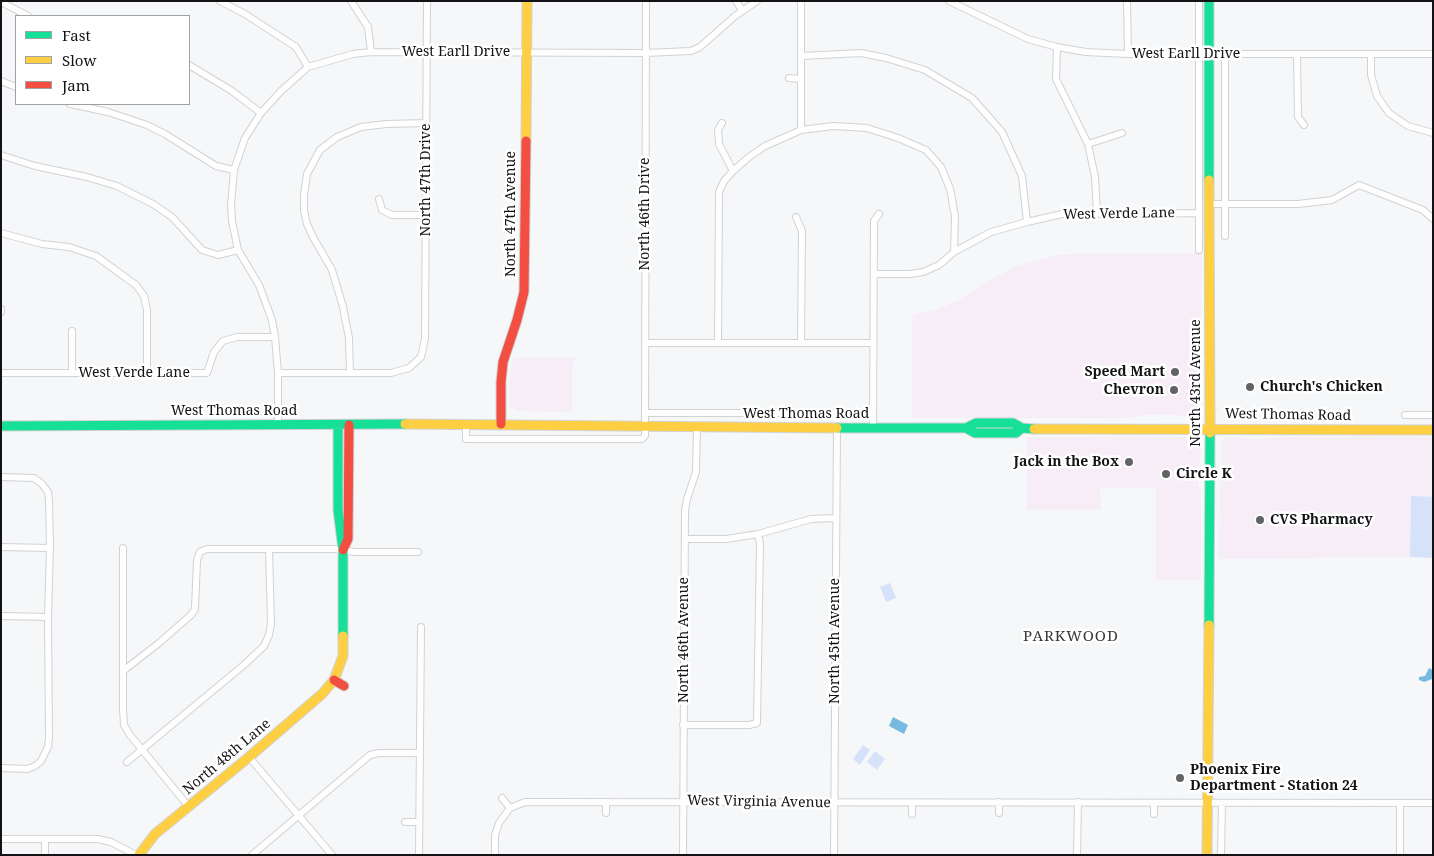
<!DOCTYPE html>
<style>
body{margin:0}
#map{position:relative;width:1434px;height:856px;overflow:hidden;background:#f5f7f9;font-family:"Noto Serif",serif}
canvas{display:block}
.frame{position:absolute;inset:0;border:2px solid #131315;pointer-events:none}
.legend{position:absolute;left:15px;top:15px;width:175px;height:90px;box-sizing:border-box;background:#fff;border:1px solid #a1a1a1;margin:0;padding:6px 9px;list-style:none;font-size:15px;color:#131315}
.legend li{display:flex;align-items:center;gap:10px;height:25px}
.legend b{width:25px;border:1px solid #a1a1a1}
</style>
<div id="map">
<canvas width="1434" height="856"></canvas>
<div class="frame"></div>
<ul class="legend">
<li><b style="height:6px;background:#16e098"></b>Fast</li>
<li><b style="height:6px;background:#ffcf43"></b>Slow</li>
<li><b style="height:6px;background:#f24e42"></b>Jam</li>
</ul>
</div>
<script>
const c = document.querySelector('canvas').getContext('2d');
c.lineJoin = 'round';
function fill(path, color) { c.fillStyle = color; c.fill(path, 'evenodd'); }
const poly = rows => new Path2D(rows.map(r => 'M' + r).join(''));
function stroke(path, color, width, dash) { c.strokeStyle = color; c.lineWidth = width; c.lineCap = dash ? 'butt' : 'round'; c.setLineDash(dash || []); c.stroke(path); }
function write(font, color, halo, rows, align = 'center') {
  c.font = font + ' "Noto Serif",serif'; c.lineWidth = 5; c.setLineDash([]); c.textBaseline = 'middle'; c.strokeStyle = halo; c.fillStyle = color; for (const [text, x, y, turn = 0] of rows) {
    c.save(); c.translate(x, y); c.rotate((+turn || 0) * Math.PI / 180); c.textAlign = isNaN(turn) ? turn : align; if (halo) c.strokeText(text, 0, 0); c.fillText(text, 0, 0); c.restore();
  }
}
fill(poly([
 [1202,253,1199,409,1199,414,1195,417,1174,415,1149,414,1128,418,912,418,912,317,915,314,931,311,950,304,961,299,984,283,1016,266,1057,255,1072,254],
 [575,357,572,370,572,412,517,411,509,406,510,373,514,358],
 [1027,437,1196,437,1200,439,1202,443,1199,464,1198,483,1201,492,1201,580,1156,580,1156,488,1100,488,1101,510,1027,510],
 [1227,437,1252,439,1292,437,1433,437,1433,497,1411,497,1410,557,1219,559,1221,442]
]), '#f7edf7');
fill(poly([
 [1411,496,1433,497,1433,558,1410,557],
 [890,583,896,598,886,602,880,587],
 [863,745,870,750,860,765,853,759],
 [875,751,885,759,877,770,867,762]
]), '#d6e2f9');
fill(poly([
 [1429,668,1433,670,1432,679,1424,682,1419,680,1419,677,1425,676],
 [893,717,908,725,904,734,889,726]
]), '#76bae0');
const street = poly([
 [220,1,245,14,296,47,308,67],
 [351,1,368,27,371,52],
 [736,1,742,10],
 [949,1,1028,39,1057,47,1086,52,1128,54,1433,54],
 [1127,1,1128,54],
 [1199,1,1199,250],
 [1,2,28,16],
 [1057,47,1056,79,1088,144,1095,177,1097,213],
 [1297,55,1298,117,1304,125],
 [1371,55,1371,75,1377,96,1389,113,1408,126,1433,133],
 [801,56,861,53,886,58,925,70,972,98,1002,132,1022,176,1027,222],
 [189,65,232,91,261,113],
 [789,78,801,79],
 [1,81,16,87],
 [70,104,108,112,147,125,165,134,216,166,234,170],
 [801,130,801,1],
 [1088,144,1122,133],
 [1,155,35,166,87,177,117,186,153,204,172,217,202,250,218,255,238,250],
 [733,171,749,157,765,146,801,130,833,126,867,128,898,138,926,150,941,167,950,189,955,216,954,252],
 [379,199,382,210,392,215,426,215],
 [1210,204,1298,204,1332,200,1359,185,1423,210,1433,219],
 [796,217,802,231,801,343],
 [1,233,42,244,69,247,96,256,136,285,144,296,147,310,147,373],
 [1225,236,1225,54],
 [874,274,910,274,923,272,939,265,954,252,991,232,1027,222,1062,214,1199,213],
 [1,309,1,312],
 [72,331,72,373],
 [645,343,873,343],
 [718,343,719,192,724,181,733,171,719,144,718,130,722,123],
 [350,372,349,338,343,307,332,270,313,237,307,224,304,211,304,195,307,174,320,150,337,137,361,127,386,124,426,123],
 [1,373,207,373,214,352,223,341,237,337,275,337],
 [278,373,391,373,409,368,421,357,425,339,427,1],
 [645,413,873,413],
 [1405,415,1433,415],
 [466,424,466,439,642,439,645,436,646,1],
 [278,425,278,373,275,337,272,320,259,285,238,250,232,221,231,205,234,170,245,138,261,113,281,91,308,67,353,54,371,52,645,53,691,51,700,47,735,16,757,1],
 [873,428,874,221,879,214],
 [1,477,34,478,42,484,48,492,49,500,50,548,48,617,49,737,48,747,41,761,35,766,27,769,1,768],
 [685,539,726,539,758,534,811,519,836,518],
 [1,547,50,548],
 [123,548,123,709,124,725,130,735,189,807],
 [1,616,48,617],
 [123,671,159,643,191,615,195,609,197,560,200,552,207,549,334,549,355,552,418,552],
 [683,725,749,725,757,723,760,544,758,534],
 [249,757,332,855],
 [127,762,245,664,264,646,269,635,271,624,269,550],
 [502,798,510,808],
 [606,802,606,813],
 [999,802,999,813],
 [912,803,912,814],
 [1154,803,1154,814],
 [1400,803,1400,855],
 [405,822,419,822],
 [1,839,98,839,111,842,136,855],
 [45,839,45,855],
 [252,855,370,755,379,753,420,753],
 [419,855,421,627],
 [495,855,495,835,499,823,510,808,525,802,1433,803],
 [683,855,685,511,687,499,696,472,697,428],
 [834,855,837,428],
 [1077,855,1078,802],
 [1221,855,1222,803]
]);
const fast = poly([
 [1209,1,1209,180],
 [338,425,338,510,343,550,343,636],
 [1,426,405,424],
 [837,428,966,428,976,423,1013,423,1022,428,1034,429],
 [966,428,975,433,1016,433,1022,428],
 [1209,625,1210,433]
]);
const slow = poly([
 [526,141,527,1],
 [1209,180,1210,433],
 [405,424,837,428],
 [1034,429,1433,430],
 [139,855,155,834,249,757,322,694,334,680,343,656,343,636],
 [1207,855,1209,625]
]);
const jam = poly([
 [501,424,501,382,503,362,517,320,524,292,526,141],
 [343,550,348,539,349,425],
 [334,680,344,686]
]);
stroke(street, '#d1d2d4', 8);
stroke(fast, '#d1d2d4', 11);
stroke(slow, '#d1d2d4', 11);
stroke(jam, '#d1d2d4', 11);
stroke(street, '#fefefe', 6);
stroke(fast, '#16e098', 9);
stroke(slow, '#ffcf43', 9);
stroke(jam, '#f24e42', 9);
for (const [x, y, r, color] of [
 [1175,372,5,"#626365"],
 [1250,387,5,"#626365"],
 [1174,390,5,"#626365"],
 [1129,462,5,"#626365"],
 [1166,474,5,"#626365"],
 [1260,520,5,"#626365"],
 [1180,778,5,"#626365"]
]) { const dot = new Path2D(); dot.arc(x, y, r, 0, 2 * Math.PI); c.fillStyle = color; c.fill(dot); stroke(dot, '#fff', 2); }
write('14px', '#131315', '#fff', [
 ["West Earll Drive",456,52],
 ["West Earll Drive",1186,54],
 ["North 47th Drive",426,180,-90],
 ["North 47th Avenue",511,214,-90],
 ["North 46th Drive",645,214,-90],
 ["West Verde Lane",1119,214,-1],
 ["West Verde Lane",134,373],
 ["North 43rd Avenue",1196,383,-90],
 ["West Thomas Road",234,411],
 ["West Thomas Road",806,414],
 ["West Thomas Road",1288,415,1],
 ["North 46th Avenue",684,640,-90],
 ["North 45th Avenue",835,641,-90],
 ["North 48th Lane",227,757,-40],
 ["West Virginia Avenue",759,802,1]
]);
write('bold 14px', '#131315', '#fff', [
 ["Speed Mart",1165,372,"right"],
 ["Church's Chicken",1260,387],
 ["Chevron",1164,390,"right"],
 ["Jack in the Box",1119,462,"right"],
 ["Circle K",1176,474],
 ["CVS Pharmacy",1270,520],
 ["Phoenix Fire",1190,770],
 ["Department - Station 24",1190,786]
], 'left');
c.letterSpacing = '1px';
write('15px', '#37393d', '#fff', [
 ["PARKWOOD",1071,637]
]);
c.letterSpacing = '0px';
</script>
